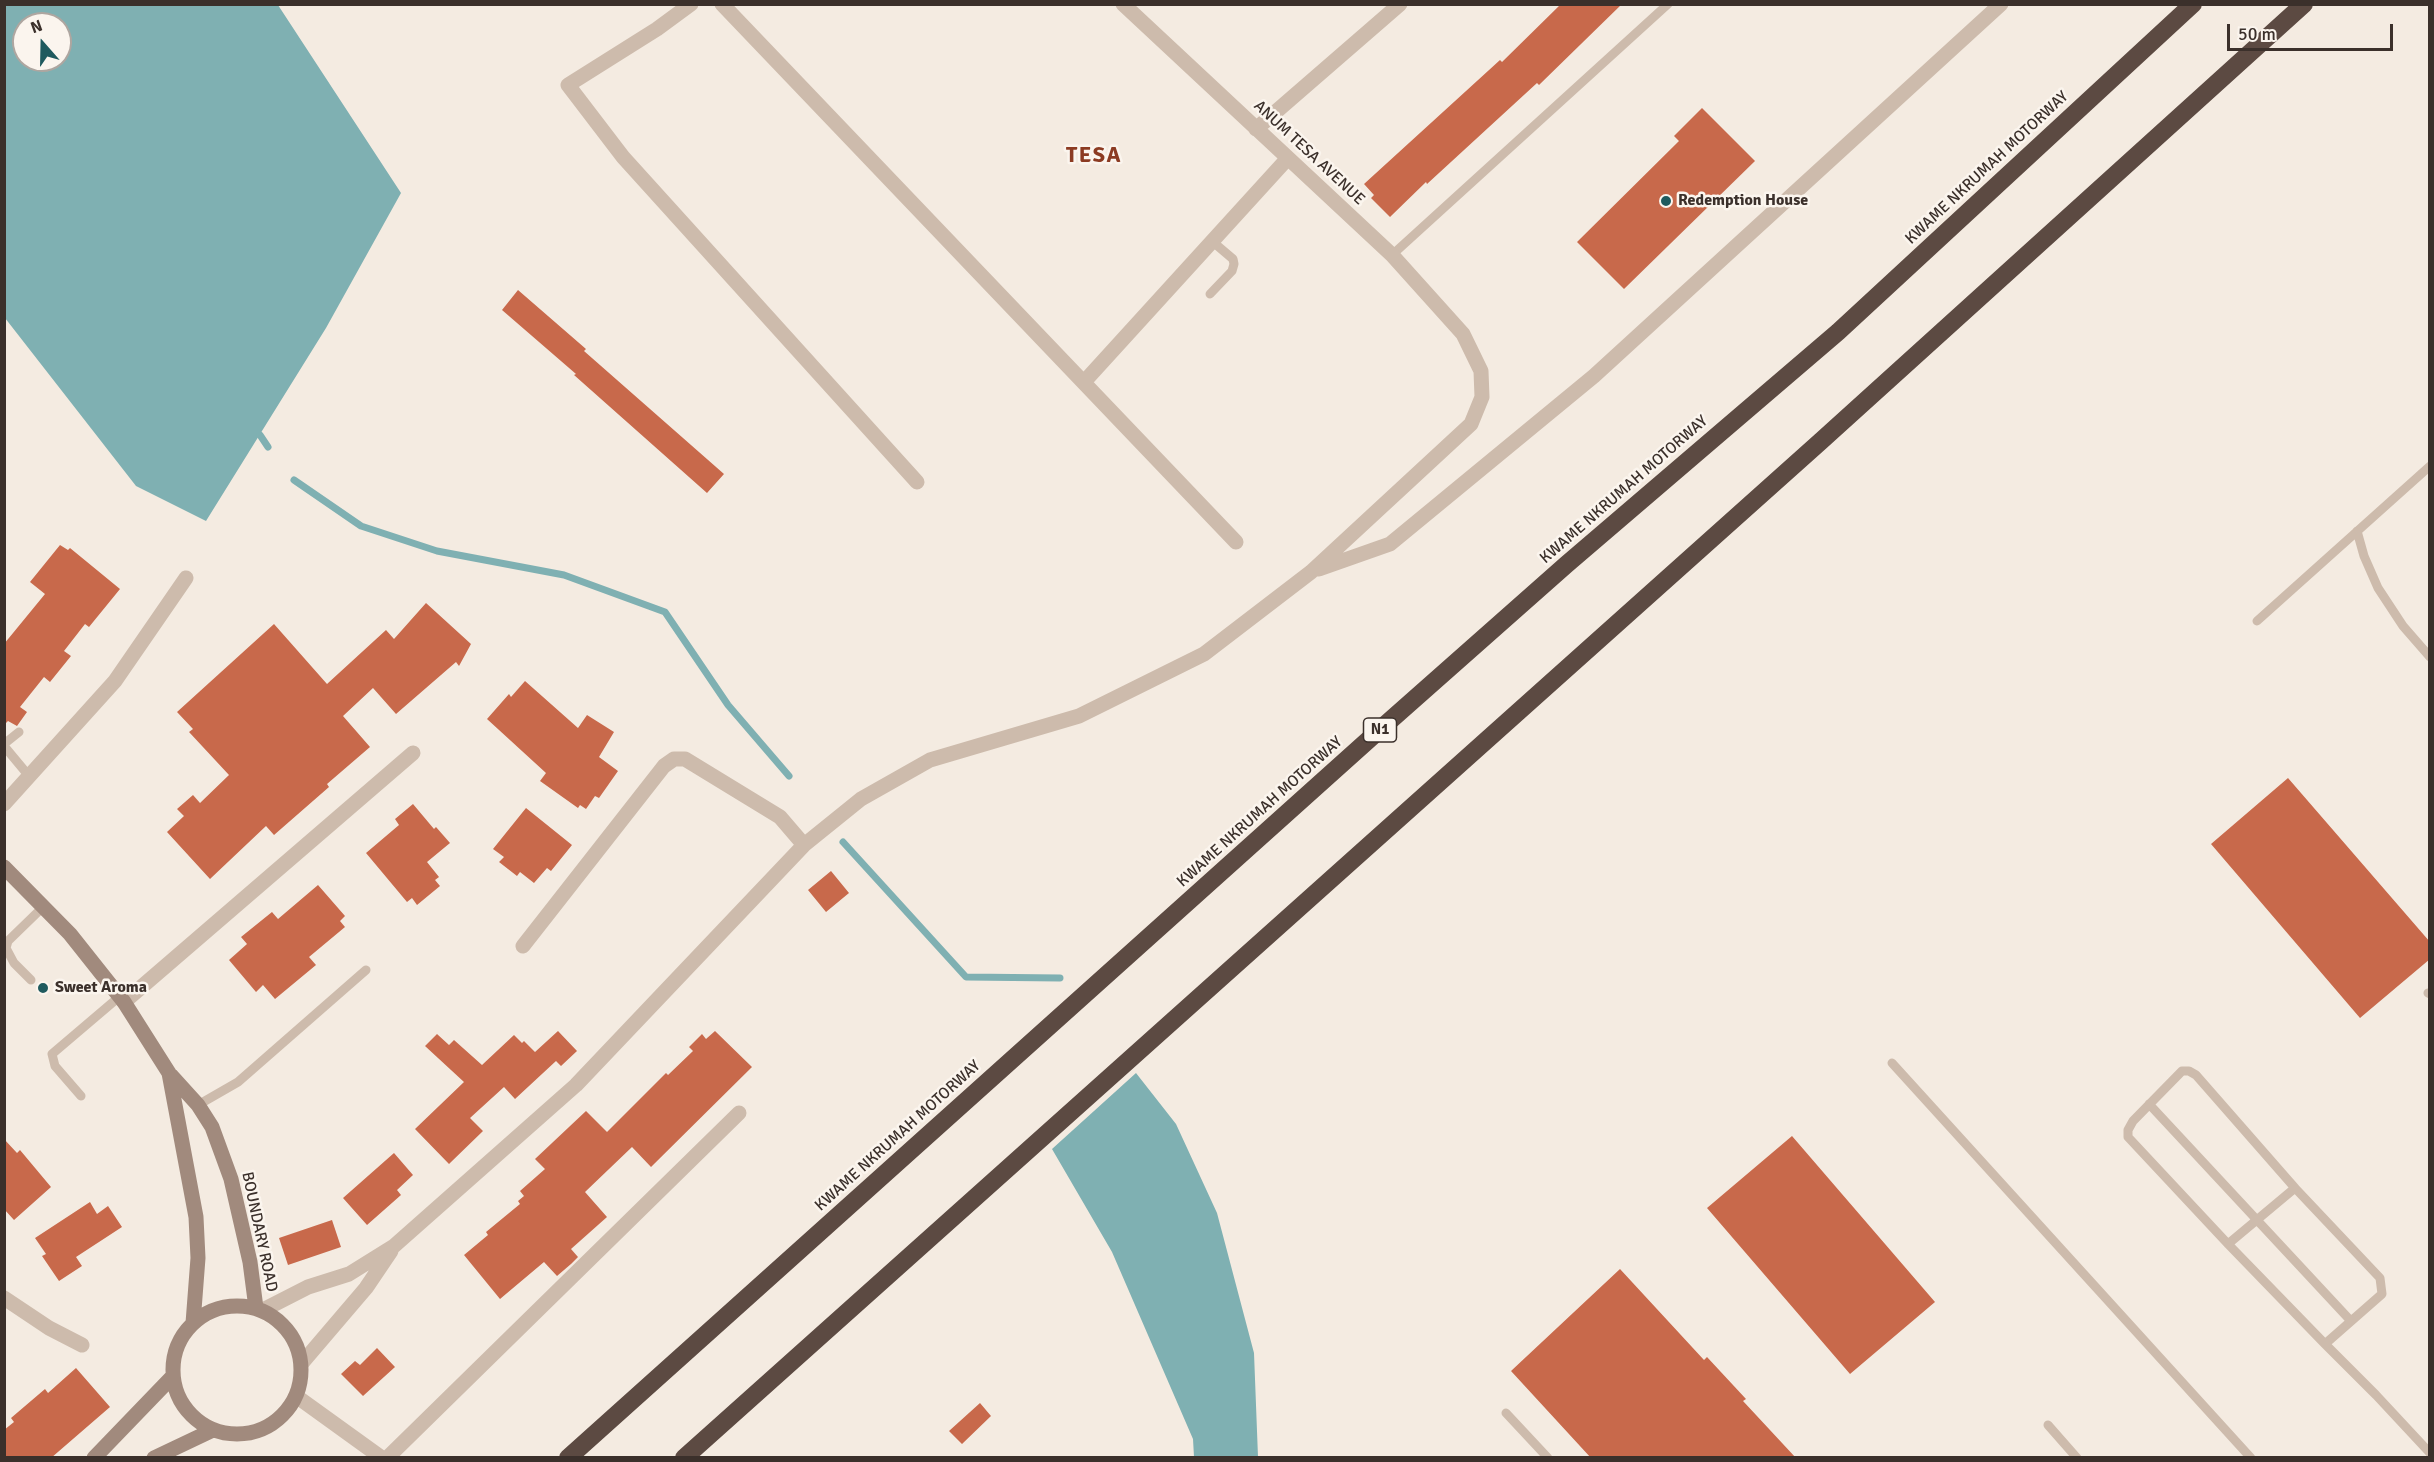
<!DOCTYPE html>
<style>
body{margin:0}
#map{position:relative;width:2434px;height:1462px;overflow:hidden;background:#f4ebe1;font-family:Signika,sans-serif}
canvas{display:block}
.frame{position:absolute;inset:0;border:6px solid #3b302b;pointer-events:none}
.north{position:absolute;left:12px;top:12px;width:60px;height:60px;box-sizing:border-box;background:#fbf5ee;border:2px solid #aea6a0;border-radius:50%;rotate:340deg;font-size:16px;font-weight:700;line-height:24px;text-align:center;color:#3b302b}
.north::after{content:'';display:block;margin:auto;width:21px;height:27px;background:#1f5a5e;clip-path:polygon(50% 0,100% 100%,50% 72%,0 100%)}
.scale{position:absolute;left:2227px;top:24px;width:166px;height:27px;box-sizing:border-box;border:3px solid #3b302b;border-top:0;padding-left:8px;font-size:18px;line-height:21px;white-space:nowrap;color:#3b302b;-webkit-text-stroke:4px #fbf5ee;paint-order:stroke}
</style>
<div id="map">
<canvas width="2434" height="1462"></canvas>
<div class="frame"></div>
<div class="north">N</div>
<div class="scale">50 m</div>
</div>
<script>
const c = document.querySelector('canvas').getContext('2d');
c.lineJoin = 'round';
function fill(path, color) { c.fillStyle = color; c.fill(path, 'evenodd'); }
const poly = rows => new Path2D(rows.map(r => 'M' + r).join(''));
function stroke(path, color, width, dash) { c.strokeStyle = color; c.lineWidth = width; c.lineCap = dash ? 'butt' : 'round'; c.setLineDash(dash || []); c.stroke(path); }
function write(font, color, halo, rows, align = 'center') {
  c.font = font + ' Signika,sans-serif'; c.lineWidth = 5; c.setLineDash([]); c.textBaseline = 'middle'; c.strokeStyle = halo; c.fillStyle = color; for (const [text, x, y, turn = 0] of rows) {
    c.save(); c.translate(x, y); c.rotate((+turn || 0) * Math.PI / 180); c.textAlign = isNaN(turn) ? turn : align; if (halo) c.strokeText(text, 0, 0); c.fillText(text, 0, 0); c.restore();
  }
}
fill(poly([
 [5,4,278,5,401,193,326,328,206,521,136,486,5,318],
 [24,24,60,24,60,60,24,60],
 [1136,1073,1176,1124,1217,1213,1254,1353,1258,1457,1194,1457,1193,1439,1112,1252,1052,1149]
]), '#7fb0b2');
stroke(poly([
 [260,435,268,447],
 [294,480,361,526,437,551,564,575,665,612,728,705,789,776],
 [843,842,966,977,1060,978]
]), '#7fb0b2', 7);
fill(poly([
 [1561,4,1622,4,1539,85,1537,83,1427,184,1426,182,1390,217,1371,198,1374,195,1364,184,1500,60,1502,62],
 [1702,108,1755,161,1624,289,1577,242,1679,141,1674,136],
 [518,290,586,349,584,351,724,474,707,493,574,375,576,374,502,310],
 [60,545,68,550,70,548,120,589,89,627,85,624,64,651,71,656,50,682,44,677,20,707,27,712,17,726,8,721,4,725,4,644,45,594,30,582],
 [426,603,471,644,459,666,456,662,396,714,373,688,343,716,370,747,327,784,329,787,274,835,266,826,210,879,167,832,184,816,177,809,193,795,200,803,229,775,189,732,193,729,177,712,274,624,327,684,386,630,394,639],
 [525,681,578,728,587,715,614,732,599,757,618,771,599,798,595,796,586,809,580,805,578,808,540,781,546,773,487,719,509,694,511,697],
 [2288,778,2430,942,2430,959,2360,1018,2211,844],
 [413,804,434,829,436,827,450,843,427,862,439,877,435,880,440,886,417,905,412,898,407,902,366,853,399,825,395,819],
 [526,808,572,845,551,871,547,868,534,883,520,872,517,876,499,862,504,857,493,849],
 [831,871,849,893,826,912,808,890],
 [318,885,345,916,340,921,345,927,309,957,316,965,275,999,263,985,256,992,229,960,247,944,241,937,272,912,278,919],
 [558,1031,577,1051,561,1066,556,1061,515,1099,504,1087,470,1118,483,1131,449,1164,415,1129,464,1082,425,1046,437,1034,449,1045,454,1040,482,1065,514,1035,522,1043,524,1041,535,1052],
 [715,1031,752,1067,651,1167,632,1147,585,1192,607,1217,571,1249,578,1257,571,1264,557,1276,544,1262,500,1299,464,1255,488,1235,486,1232,520,1204,518,1201,524,1196,520,1191,545,1169,535,1159,586,1111,607,1132,666,1073,668,1075,693,1051,689,1047,702,1034,706,1039],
 [1792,1136,1935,1302,1850,1374,1707,1208],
 [4,1139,17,1153,20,1150,51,1187,14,1220,4,1209],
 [394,1153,413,1175,397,1190,401,1195,367,1225,343,1198],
 [90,1202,97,1214,108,1206,122,1227,76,1257,82,1266,59,1281,42,1256,46,1254,35,1238],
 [332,1220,341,1247,288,1265,279,1238],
 [1620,1269,1704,1360,1707,1357,1746,1399,1743,1401,1796,1458,1591,1458,1511,1371],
 [377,1348,395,1367,363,1396,341,1374,355,1361,360,1365],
 [76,1368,110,1407,51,1458,4,1458,4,1430,14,1422,11,1418,45,1389,48,1393],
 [980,1403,991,1416,962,1444,949,1431]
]), '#c8694b');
stroke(poly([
 [1392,255,1668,4],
 [1210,294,1232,271,1234,264,1233,259,1213,242],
 [2357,531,2364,556,2378,588,2403,626,2430,657],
 [2257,621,2430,466],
 [4,744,19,732],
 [4,746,29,776],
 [31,980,14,963,6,948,8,941,43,907],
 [2428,993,2430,994],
 [1892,1063,2251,1458],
 [81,1096,55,1066,52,1054,119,997],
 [2149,1104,2350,1320],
 [198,1105,238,1082,366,970],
 [2228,1244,2295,1188],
 [2325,1344,2382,1294,2380,1278,2295,1188,2196,1075,2189,1071,2182,1071,2133,1121,2128,1130,2128,1137,2228,1244,2325,1344,2376,1395,2430,1453],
 [1506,1413,1548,1458],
 [2048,1425,2077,1458]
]), '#cdbbac', 9);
stroke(poly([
 [691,4,657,29,568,85,623,157,917,482],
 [722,4,1236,542],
 [1256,129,1400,4],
 [1084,382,1288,158],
 [1319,569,1390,544,1594,376,2001,4],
 [4,804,115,681,186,578],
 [523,946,664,766,674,759,685,759,780,817,804,845],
 [124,1002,413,753],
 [4,1298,49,1328,82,1345],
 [263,1310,308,1287,349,1274,394,1246,576,1085,804,845,861,799,930,760,1079,716,1204,654,1311,572,1471,424,1482,397,1481,371,1463,334,1392,255,1123,4],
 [302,1363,366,1288,391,1251],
 [296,1396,382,1458],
 [387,1458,739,1113]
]), '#cdbbac', 15);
stroke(poly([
 [4,867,70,934,124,1002,169,1073,198,1105,212,1127,231,1179,250,1262,256,1308],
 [169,1073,196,1217,198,1258,193,1323],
 '173 1370a64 64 0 1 1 128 0a64 64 0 1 1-128 0Z',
 [94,1458,173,1376],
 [154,1458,213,1430]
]), '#a18a7d', 15);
stroke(poly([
 [568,1458,1385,725,1567,564,1838,332,2193,4],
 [684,1458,1821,441,2304,4]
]), '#5c4a42', 18);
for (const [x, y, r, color] of [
 [1666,201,6,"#1f5a5e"],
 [43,988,6,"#1f5a5e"]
]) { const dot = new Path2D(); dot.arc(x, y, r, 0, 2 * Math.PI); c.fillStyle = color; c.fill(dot); stroke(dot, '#fbf5ee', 2); }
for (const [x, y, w] of [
 [1380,730,33]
]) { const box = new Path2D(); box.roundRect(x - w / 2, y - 12, w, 24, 4.5); c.fillStyle = '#fbf5ee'; c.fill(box); stroke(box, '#3b302b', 1.5); }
write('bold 15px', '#3b302b', null, [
 ["N1",1380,730]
]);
write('16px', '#3b302b', '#fbf5ee', [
 ["ANUM TESA AVENUE",1309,153,43],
 ["KWAME NKRUMAH MOTORWAY",1987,168,-43],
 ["KWAME NKRUMAH MOTORWAY",1624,490,-41],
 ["KWAME NKRUMAH MOTORWAY",1260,812,-42],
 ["KWAME NKRUMAH MOTORWAY",898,1136,-42],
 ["BOUNDARY ROAD",259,1232,78]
]);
write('bold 16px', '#3b302b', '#fbf5ee', [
 ["Redemption House",1678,201],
 ["Sweet Aroma",55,988]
], 'left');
c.letterSpacing = '1.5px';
write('bold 22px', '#8c3b22', '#fbf5ee', [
 ["TESA",1094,156]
]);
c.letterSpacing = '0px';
</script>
